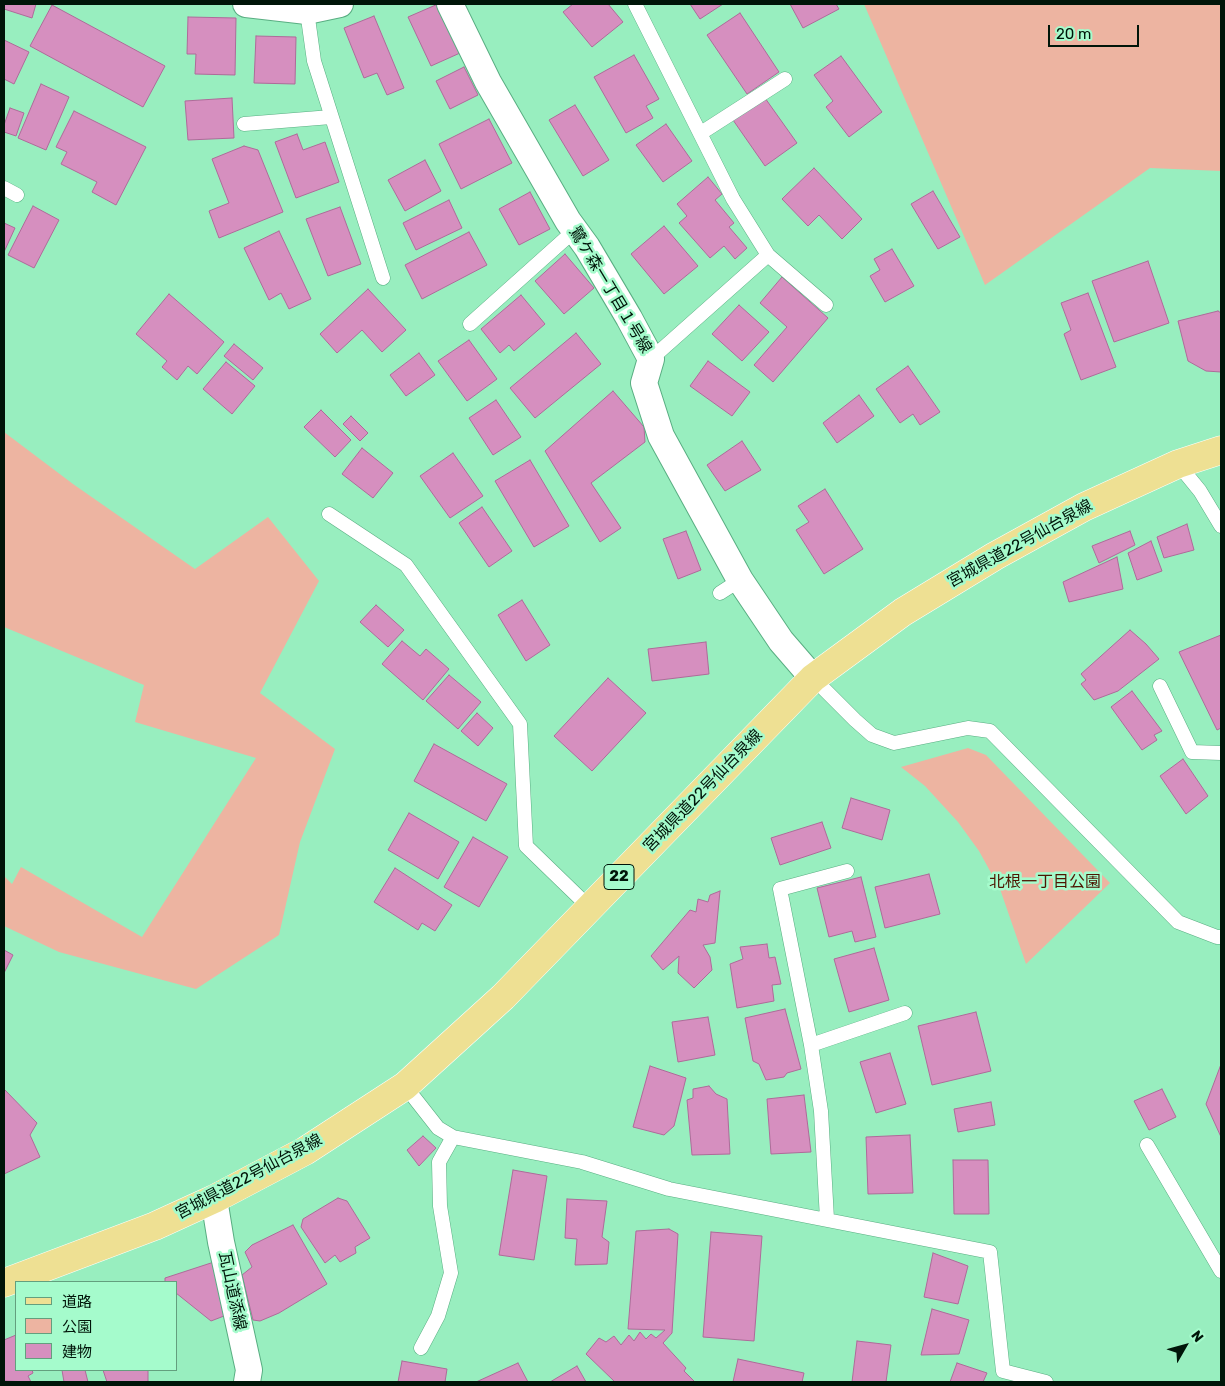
<!DOCTYPE html>
<meta charset="utf-8">
<style>
body{margin:0}
#map{position:relative;width:1225px;height:1386px;overflow:hidden;background:#98eebf;font-family:Rubik,"Noto Sans JP",sans-serif}
canvas{display:block}
.frame{position:absolute;inset:0;border:5px solid #001509;pointer-events:none}
.legend{position:absolute;left:15px;top:1281px;width:162px;height:90px;box-sizing:border-box;background:#a5fbcc;border:1px solid #639f7e;margin:0;padding:6px 9px;list-style:none;font-size:15px;color:#001509}
.legend li{display:flex;align-items:center;gap:10px;height:25px}
.legend b{width:25px;border:1px solid #639f7e}
.north{position:absolute;left:1160px;top:1321px;width:50px;height:50px;-webkit-text-stroke:4px #a5fbcc;paint-order:stroke;rotate:52deg;font-size:14px;font-weight:700;line-height:20px;text-align:center;color:#001509}
.north::after{content:'';display:block;margin:auto;width:18px;height:22px;background:#001509;clip-path:polygon(50% 0,100% 100%,50% 72%,0 100%)}
.scale{position:absolute;left:1048px;top:25px;width:91px;height:22px;box-sizing:border-box;border:2px solid #001509;border-top:0;padding-left:6px;font-size:15px;line-height:18px;white-space:nowrap;color:#001509;-webkit-text-stroke:4px #a5fbcc;paint-order:stroke}
</style>
<div id="map">
<canvas width="1225" height="1386"></canvas>
<div class="frame"></div>
<ul class="legend">
<li><b style="height:6px;background:#eee093"></b>道路</li>
<li><b style="height:14px;background:#edb4a1"></b>公園</li>
<li><b style="height:14px;background:#d68fbf"></b>建物</li>
</ul>
<div class="north">N</div>
<div class="scale">20 m</div>
</div>
<script>
const c = document.querySelector('canvas').getContext('2d');
c.lineJoin = 'round';
function fill(path, color) { c.fillStyle = color; c.fill(path, 'evenodd'); }
const poly = rows => new Path2D(rows.map(r => 'M' + r).join(''));
function stroke(path, color, width, dash) { c.strokeStyle = color; c.lineWidth = width; c.lineCap = dash ? 'butt' : 'round'; c.setLineDash(dash || []); c.stroke(path); }
function write(font, color, halo, rows, align = 'center') {
  c.font = font + ' Rubik,"Noto Sans JP",sans-serif'; c.lineWidth = 5; c.setLineDash([]); c.textBaseline = 'middle'; c.strokeStyle = halo; c.fillStyle = color; for (const [text, x, y, turn = 0] of rows) {
    c.save(); c.translate(x, y); c.rotate((+turn || 0) * Math.PI / 180); c.textAlign = isNaN(turn) ? turn : align; if (halo) c.strokeText(text, 0, 0); c.fillText(text, 0, 0); c.restore();
  }
}
fill(poly([
 [864,4,1221,4,1221,171,1150,168,985,285],
 [4,432,73,484,195,569,268,517,319,581,260,693,335,749,300,842,279,935,196,989,59,952,4,926,4,876,12,884,21,867,142,937,256,758,135,722,144,685,4,627],
 [968,748,986,755,1110,883,1026,964,1000,889,979,851,958,822,925,786,901,767]
]), '#edb4a1');
const building = poly([
 [4,4,36,4,32,18,4,9,4,4],
 [438,4,460,53,431,66,408,17,438,4],
 [573,4,608,4,623,22,592,47,563,12,573,4],
 [690,4,723,4,700,19,690,4],
 [790,4,836,4,839,9,803,28,790,4],
 [52,5,165,66,143,107,30,46,52,5],
 [740,13,779,72,747,94,707,35,740,13],
 [374,16,404,88,387,95,377,73,364,78,344,28,374,16],
 [188,17,236,18,235,75,195,74,196,54,187,54,188,17],
 [256,36,296,37,295,84,254,83,256,36],
 [4,40,29,52,14,84,4,79,4,40],
 [634,55,659,99,646,106,653,118,626,133,594,77,634,55],
 [841,56,882,112,849,137,826,107,833,101,814,75,841,56],
 [464,67,478,95,450,109,436,81,464,67],
 [41,84,69,97,46,150,18,138,41,84],
 [232,98,234,138,188,140,185,101,232,98],
 [765,98,797,143,765,166,733,120,765,98],
 [575,105,609,160,583,176,549,120,575,105],
 [10,108,24,113,16,136,4,132,4,125,10,108],
 [74,111,146,147,116,205,92,192,97,182,61,164,67,152,56,147,74,111],
 [489,119,512,163,461,189,439,144,489,119],
 [666,124,692,161,663,182,636,145,666,124],
 [297,134,303,150,325,142,339,182,296,198,275,142,297,134],
 [244,146,258,150,283,212,219,238,209,211,229,203,212,159,244,146],
 [425,160,441,191,405,211,388,180,425,160],
 [814,168,862,219,842,239,819,215,808,226,782,199,814,168],
 [708,177,722,194,715,200,734,223,729,227,747,248,735,259,724,246,710,258,679,223,687,216,677,204,708,177],
 [933,191,960,237,938,249,911,204,933,191],
 [530,192,550,229,519,245,499,209,530,192],
 [449,200,462,228,416,250,403,223,449,200],
 [33,206,59,220,34,268,8,255,33,206],
 [340,207,361,264,328,276,306,219,340,207],
 [4,223,15,228,4,252,4,223],
 [664,226,698,266,664,294,631,254,664,226],
 [279,231,311,299,289,309,281,293,269,300,244,248,279,231],
 [469,232,487,265,422,299,405,265,469,232],
 [892,249,914,286,885,302,870,276,880,270,874,259,892,249],
 [565,254,594,288,564,314,535,281,565,254],
 [1148,261,1169,323,1114,342,1092,281,1148,261],
 [782,277,828,318,773,382,754,365,787,327,760,303,782,277],
 [368,289,406,330,382,352,362,330,337,353,320,334,368,289],
 [1088,293,1116,367,1081,380,1064,334,1071,330,1061,303,1088,293],
 [169,294,224,342,197,374,188,366,177,380,162,367,167,361,136,334,169,294],
 [521,295,545,324,514,351,509,345,500,353,481,329,521,295],
 [739,305,769,332,742,361,712,334,739,305],
 [1218,311,1221,313,1221,372,1206,371,1188,361,1178,321,1218,311],
 [576,333,601,364,535,418,510,388,576,333],
 [469,340,497,379,467,401,438,361,469,340],
 [234,344,263,368,253,380,224,356,234,344],
 [419,353,435,375,406,396,390,375,419,353],
 [708,361,750,392,732,416,690,386,708,361],
 [226,362,255,386,232,414,203,389,226,362],
 [908,366,940,412,920,425,913,414,900,423,876,389,908,366],
 [613,391,644,427,645,442,591,483,621,528,600,542,545,451,613,391],
 [859,395,874,416,837,443,823,423,859,395],
 [496,400,521,437,493,455,469,418,496,400],
 [321,410,351,440,335,457,304,427,321,410],
 [351,416,368,433,360,441,343,424,351,416],
 [742,441,761,470,725,491,707,465,742,441],
 [362,448,393,473,373,498,342,474,362,448],
 [453,453,483,496,450,518,420,476,453,453],
 [530,460,569,526,534,547,495,481,530,460],
 [825,489,863,549,824,574,796,530,809,522,798,506,825,489],
 [482,507,512,551,489,567,459,523,482,507],
 [1187,524,1194,550,1164,558,1157,537,1187,524],
 [686,531,701,570,678,579,663,539,686,531],
 [1130,531,1135,545,1099,563,1092,546,1130,531],
 [1151,541,1162,571,1137,580,1128,553,1151,541],
 [1117,557,1123,589,1069,602,1063,582,1117,557],
 [522,600,550,645,526,661,498,615,522,600],
 [376,605,404,630,388,647,360,622,376,605],
 [1130,630,1146,644,1159,659,1118,691,1094,700,1081,684,1086,680,1081,674,1130,630],
 [1221,635,1221,728,1217,730,1179,652,1221,635],
 [402,641,420,656,426,649,449,669,423,700,382,664,402,641],
 [706,642,709,674,652,681,648,649,706,642],
 [449,675,481,702,458,729,426,701,449,675],
 [608,678,646,713,592,771,554,736,608,678],
 [1132,691,1162,731,1154,735,1157,740,1142,750,1111,707,1132,691],
 [477,713,493,728,478,746,461,731,477,713],
 [434,744,507,784,486,821,414,781,434,744],
 [1183,759,1208,796,1186,814,1160,776,1183,759],
 [851,798,890,810,882,840,842,828,851,798],
 [409,813,459,842,438,879,388,850,409,813],
 [822,822,831,848,780,865,771,838,822,822],
 [473,837,508,857,479,907,444,887,473,837],
 [395,868,452,905,435,931,422,923,418,930,374,902,395,868],
 [929,874,940,914,885,928,875,887,929,874],
 [861,877,876,937,855,942,852,931,829,937,817,888,861,877],
 [720,891,715,943,703,945,710,957,712,970,694,988,678,973,679,956,663,970,651,956,690,910,696,912,698,899,708,902,710,895,720,891],
 [767,944,769,958,775,957,781,984,772,985,774,1001,737,1008,730,964,743,959,740,947,767,944],
 [874,948,889,1000,849,1012,834,959,874,948],
 [4,950,13,955,4,973,4,950],
 [785,1009,801,1069,787,1073,784,1077,766,1080,759,1064,753,1061,745,1018,785,1009],
 [976,1012,991,1071,932,1085,918,1026,976,1012],
 [708,1017,715,1055,678,1062,672,1022,708,1017],
 [890,1053,906,1104,876,1113,860,1062,890,1053],
 [650,1066,686,1078,674,1126,664,1135,633,1127,650,1066],
 [1220,1067,1221,1068,1221,1137,1206,1104,1220,1067],
 [709,1086,716,1094,727,1099,730,1154,692,1155,687,1100,693,1098,693,1089,709,1086],
 [4,1089,37,1123,30,1135,40,1157,4,1174,4,1089],
 [1162,1089,1176,1117,1149,1130,1134,1101,1162,1089],
 [804,1095,811,1152,771,1154,767,1099,804,1095],
 [991,1102,995,1125,958,1132,954,1109,991,1102],
 [910,1135,913,1193,868,1194,866,1137,910,1135],
 [423,1136,436,1148,419,1166,407,1150,423,1136],
 [953,1160,988,1160,989,1214,954,1214,953,1160],
 [513,1170,547,1176,534,1260,499,1255,513,1170],
 [338,1198,347,1201,370,1238,355,1247,356,1253,340,1262,335,1255,325,1263,301,1227,303,1219,338,1198],
 [567,1199,607,1201,602,1237,609,1242,607,1264,575,1265,577,1239,565,1238,567,1199],
 [293,1225,327,1284,279,1313,260,1321,253,1320,242,1275,252,1267,245,1252,252,1245,293,1225],
 [669,1229,678,1234,672,1333,663,1343,686,1368,684,1371,695,1382,615,1382,586,1354,599,1338,606,1342,614,1336,621,1345,629,1335,634,1341,640,1332,646,1339,651,1334,656,1338,665,1330,628,1329,636,1231,669,1229],
 [711,1232,762,1236,754,1341,703,1337,711,1232],
 [933,1253,968,1266,958,1304,924,1297,933,1253],
 [214,1262,224,1316,211,1321,176,1293,176,1282,165,1282,165,1278,214,1262],
 [932,1309,969,1320,959,1354,921,1355,932,1309],
 [16,1335,16,1370,32,1370,33,1373,28,1376,31,1382,4,1381,4,1340,16,1335],
 [857,1341,891,1345,886,1382,852,1382,857,1341],
 [738,1359,804,1373,802,1382,733,1382,738,1359],
 [402,1361,447,1369,445,1382,398,1382,402,1361],
 [518,1363,528,1382,476,1382,518,1363],
 [957,1363,987,1373,983,1382,950,1382,957,1363],
 [577,1366,586,1382,550,1382,577,1366],
 [62,1370,85,1370,88,1382,64,1382,62,1370],
 [103,1370,148,1370,148,1382,107,1382,103,1370]
]);
fill(building, '#d68fbf');
stroke(building, '#ae6a99', 1);
const lane = poly([
 [635,4,733,199,768,255,826,305],
 [307,11,314,61,383,278],
 [244,124,331,117],
 [701,133,785,79],
 [4,188,17,195],
 [470,324,575,230],
 [651,359,768,255],
 [1178,464,1200,491,1221,526],
 [329,514,406,565,520,724,526,846,590,908],
 [720,593,740,580],
 [813,678,855,720,872,735,894,743,968,728,990,731,1178,922,1217,937,1221,937],
 [1160,686,1192,752,1221,753],
 [811,1045,905,1013],
 [405,1086,438,1128,453,1137,582,1162,669,1189,990,1252,1003,1371,1046,1382],
 [1147,1145,1221,1271],
 [827,1219,821,1111,811,1045,780,889,847,871],
 [421,1348,438,1316,451,1273,440,1206,439,1162,453,1137]
]);
const street = poly([
 [246,4,307,11,340,4],
 [450,4,488,82,568,221,587,247,629,318,651,359,644,383,661,436,740,580,781,641,813,678],
 [214,1199,221,1242,249,1370,247,1382]
]);
const primary = poly([
 [4,1283,155,1226,214,1199,305,1151,405,1086,503,997,813,678,903,612,995,556,1084,507,1178,464,1221,450]
]);
stroke(lane, '#59ae82', 15);
stroke(street, '#59ae82', 28);
stroke(primary, '#fff', 29);
stroke(lane, '#fff', 14);
stroke(street, '#fff', 26);
stroke(primary, '#eee093', 28);
for (const [x, y, w] of [
 [619,877,30]
]) { const box = new Path2D(); box.roundRect(x - w / 2, y - 12.5, w, 25, 4); c.fillStyle = '#a5fbcc'; c.fill(box); stroke(box, '#001509', 1); }
write('bold 15px', '#001509', null, [
 ["22",619,877]
]);
write('16px', '#001509', '#a5fbcc', [
 ["鷺ケ森一丁目１号線",610,290,59],
 ["宮城県道22号仙台泉線",1020,544,-29],
 ["宮城県道22号仙台泉線",703,791,-46],
 ["宮城県道22号仙台泉線",249,1177,-28],
 ["瓦山道添線",232,1291,78]
]);
write('16px', '#4d1501', '#a5fbcc', [
 ["北根一丁目公園",1045,882]
]);
</script>
